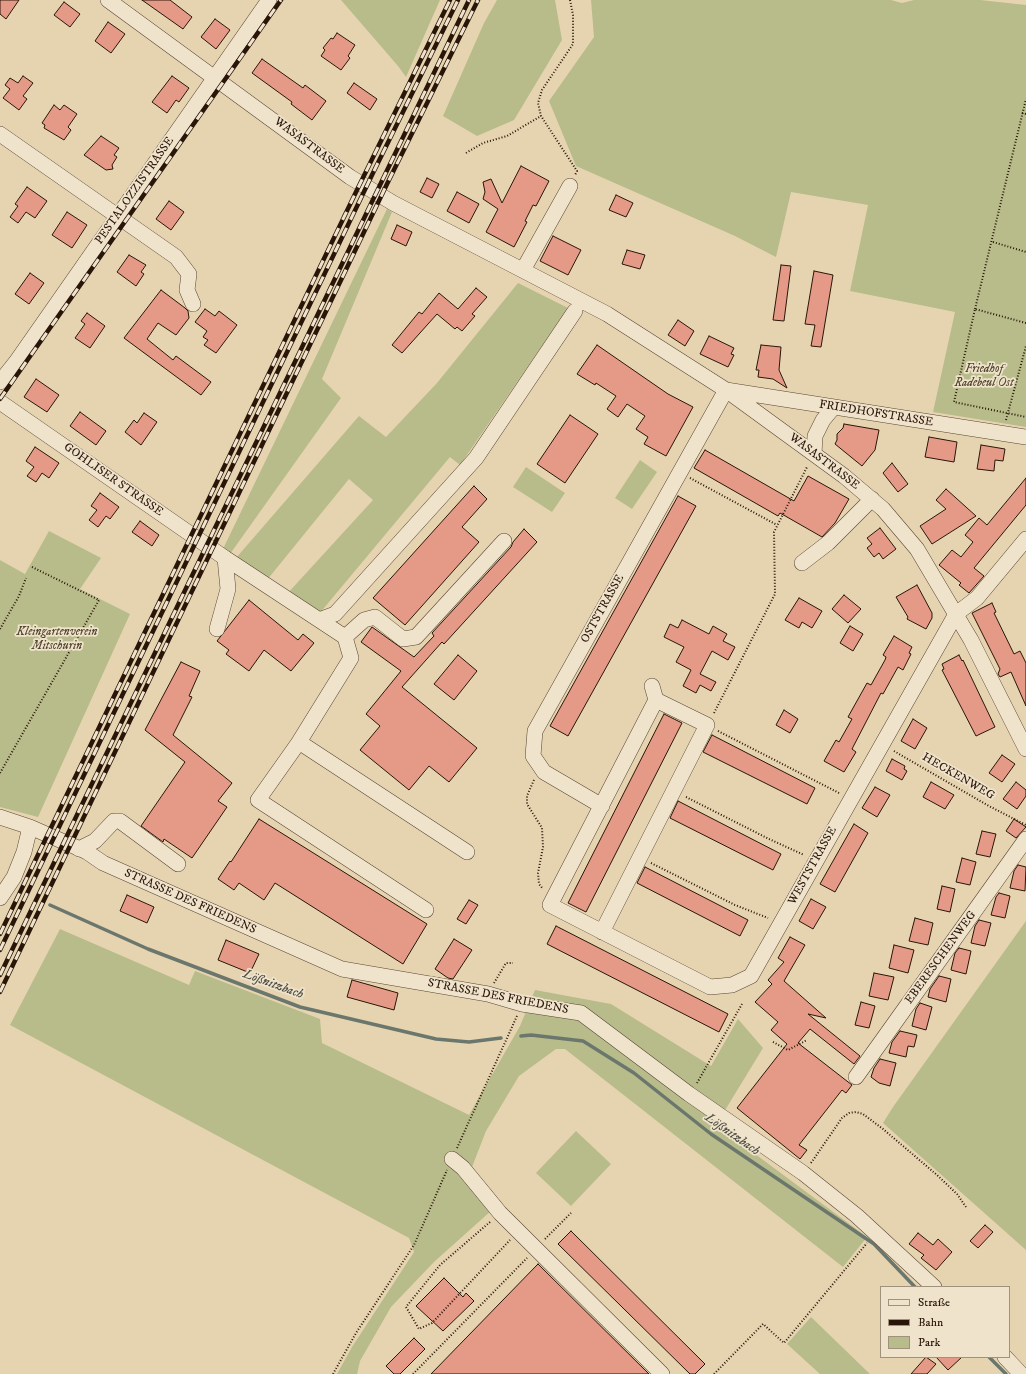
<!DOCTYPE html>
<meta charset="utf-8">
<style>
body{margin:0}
#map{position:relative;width:1026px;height:1374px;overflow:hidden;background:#e6d4b1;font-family:"IM FELL DW Pica",serif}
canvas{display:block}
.legend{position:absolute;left:880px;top:1286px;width:130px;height:72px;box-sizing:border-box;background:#efe3cc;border:1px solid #a0917e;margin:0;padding:5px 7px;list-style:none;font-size:12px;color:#2a1509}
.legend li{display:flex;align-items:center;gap:8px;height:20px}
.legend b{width:20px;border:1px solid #a0917e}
</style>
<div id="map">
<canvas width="1026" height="1374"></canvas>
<ul class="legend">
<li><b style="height:5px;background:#efe3cc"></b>Straße</li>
<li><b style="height:5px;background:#2a1509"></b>Bahn</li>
<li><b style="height:11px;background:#b7bc8a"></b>Park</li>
</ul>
</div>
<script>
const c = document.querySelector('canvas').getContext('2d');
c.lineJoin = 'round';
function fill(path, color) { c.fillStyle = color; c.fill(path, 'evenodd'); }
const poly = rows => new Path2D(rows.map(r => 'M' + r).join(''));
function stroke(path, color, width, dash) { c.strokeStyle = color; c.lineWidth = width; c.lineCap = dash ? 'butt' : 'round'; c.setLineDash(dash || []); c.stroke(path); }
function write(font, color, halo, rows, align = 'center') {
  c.font = font + ' "IM FELL DW Pica",serif'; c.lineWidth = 3.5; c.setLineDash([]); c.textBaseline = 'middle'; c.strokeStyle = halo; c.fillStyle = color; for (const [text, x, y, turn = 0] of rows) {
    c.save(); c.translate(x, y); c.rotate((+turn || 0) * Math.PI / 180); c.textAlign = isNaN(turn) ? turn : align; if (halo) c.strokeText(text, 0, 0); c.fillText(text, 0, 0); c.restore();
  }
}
fill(poly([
 [341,0,440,0,406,77,398,66],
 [497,0,555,0,562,40,514,120,477,136,443,116,484,23],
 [591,0,891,0,902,3,914,0,980,0,1026,5,1026,427,933,412,955,312,850,291,868,205,791,192,776,257,735,236,576,166,549,101,594,37],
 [387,209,392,212,322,379,341,398,230,554,223,549],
 [518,283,568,308,460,465,450,457,319,614,287,594,373,500,349,479,267,580,236,558,359,416,386,437,437,383],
 [640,460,657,472,632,509,615,498],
 [526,467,565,493,552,512,513,487],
 [49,531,101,558,80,589,130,614,38,817,0,807,0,560,25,574],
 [1026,921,1026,1250,883,1123,893,1107],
 [60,929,189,985,195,971,320,1019,322,1043,469,1115,520,1026,535,990,611,1004,711,1066,738,1019,763,1048,716,1125,867,1237,843,1267,565,1049,556,1049,519,1076,486,1131,467,1180,492,1210,434,1262,391,1307,360,1361,357,1374,337,1374,352,1347,414,1252,409,1238,10,1025],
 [576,1131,611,1164,571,1206,536,1173],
 [811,1317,870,1374,820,1374,787,1344]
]), '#b7bc8a');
stroke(poly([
 [50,905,148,949,300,1007,436,1039,469,1042,501,1038],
 [521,1036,531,1035,583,1041,634,1073,711,1134,874,1244,915,1287],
 [989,1357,1006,1374]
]), '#6b776d', 3.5);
const building = poly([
 [0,0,19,0,6,19,0,14,0,0],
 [142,0,170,0,192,17,183,29,142,0],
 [64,2,80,14,70,27,54,15,64,2],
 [215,19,230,30,216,49,201,37,215,19],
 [108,22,125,34,111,53,95,41,108,22],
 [337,33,355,45,348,56,350,58,341,70,321,56,325,50,323,48,331,38,333,39,337,33],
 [262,59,303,88,305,85,326,101,312,120,291,104,292,102,252,73,262,59],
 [23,76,33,83,23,96,27,99,19,110,3,98,10,89,5,85,10,78,18,83,23,76],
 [172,76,189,88,179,102,176,100,167,113,152,102,172,76],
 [354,83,377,99,370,110,347,93,354,83],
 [54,105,60,110,64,105,77,114,68,127,71,130,64,140,44,128,45,125,42,123,54,105],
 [101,136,119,148,114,155,117,157,112,165,113,169,106,170,84,155,101,136],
 [521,166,549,181,536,206,533,205,525,221,527,222,514,247,486,232,498,209,483,199,485,192,483,182,491,179,502,203,521,166],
 [427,178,439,184,432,198,420,192,427,178],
 [27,187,47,201,35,218,26,212,18,223,10,217,18,206,15,204,27,187],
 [457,192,479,204,469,223,447,211,457,192],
 [616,195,633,203,626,217,609,210,616,195],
 [169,201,184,212,171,230,156,219,169,201],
 [67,212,87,225,72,248,52,235,67,212],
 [397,225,412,232,406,246,391,239,397,225],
 [553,236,581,250,568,275,540,261,553,236],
 [627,250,645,255,640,269,622,264,627,250],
 [129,255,146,265,141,272,144,274,136,286,117,272,129,255],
 [781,265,791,266,784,321,773,320,781,265],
 [814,271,833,275,821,347,811,346,815,325,805,324,814,271],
 [30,273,44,283,29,304,15,294,30,273],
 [476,288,487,297,472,314,475,316,462,331,457,327,455,329,437,314,402,353,392,345,419,312,422,314,439,293,458,309,476,288],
 [161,290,185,308,188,311,189,318,176,335,158,323,147,339,173,360,176,356,211,382,201,395,124,338,161,290],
 [205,309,215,316,219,311,237,325,216,353,204,345,208,340,203,337,207,331,195,322,205,309],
 [87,313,105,326,90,348,75,338,85,324,81,321,87,313],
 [678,320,694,331,685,346,668,335,678,320],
 [709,336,734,348,731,354,734,355,728,367,700,354,709,336],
 [597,345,668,394,693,407,666,456,644,444,648,437,636,429,645,416,627,404,618,417,607,409,616,396,596,383,595,385,577,374,597,345],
 [761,345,781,347,779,370,787,388,773,379,758,377,759,370,756,370,761,345],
 [36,379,59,395,47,412,24,397,36,379],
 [80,412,106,431,96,445,70,426,80,412],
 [144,413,157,422,141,445,125,432,134,420,137,423,144,413],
 [570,415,598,434,565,483,537,464,570,415],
 [844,424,879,430,875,450,862,466,835,444,837,440,837,434,843,428,844,424],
 [929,437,957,442,954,462,925,457,929,437],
 [981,445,1005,449,1003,461,995,460,994,471,977,469,981,445],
 [35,447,59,463,49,478,42,473,36,482,27,476,34,467,26,461,35,447],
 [705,450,794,501,808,476,849,499,835,523,822,537,780,513,778,516,694,468,705,450],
 [892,463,908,484,898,492,883,473,892,463],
 [1026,478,1026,505,974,568,984,576,969,593,959,585,961,583,939,565,952,550,961,557,973,542,965,535,979,518,987,525,1026,478],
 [474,486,487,499,462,527,479,542,405,625,373,598,474,486],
 [946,489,976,516,932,544,920,526,946,509,936,500,946,489],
 [100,493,119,507,110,519,106,516,98,527,89,520,97,510,91,506,100,493],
 [678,496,696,506,568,736,550,726,678,496],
 [140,521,159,535,152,546,132,532,140,521],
 [880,528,896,549,883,559,879,553,874,557,867,548,872,544,867,538,880,528],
 [524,529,537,542,444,644,442,642,402,687,477,748,449,782,429,766,409,790,360,750,380,726,366,714,401,671,361,642,372,627,414,657,434,636,432,633,511,547,513,542,524,529],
 [917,585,932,613,932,618,926,629,907,619,908,617,896,597,917,585],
 [844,595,861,609,848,623,832,609,844,595],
 [799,598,822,611,812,628,802,622,799,628,785,620,799,598],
 [249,600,298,640,303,634,314,643,291,671,264,650,249,671,226,654,229,650,217,641,249,600],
 [992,603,996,612,994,613,1014,654,1020,651,1026,663,1026,706,1011,672,1000,677,998,674,1000,669,972,613,992,603],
 [682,620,709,634,713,626,727,634,723,641,735,647,728,660,712,651,700,674,716,682,711,691,700,685,696,693,683,686,691,670,676,662,684,647,664,637,670,624,678,628,682,620],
 [850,626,863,634,853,651,840,643,850,626],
 [894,636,912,647,909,653,911,654,903,670,898,667,883,694,881,693,852,749,856,752,844,772,824,761,836,740,839,742,852,719,848,717,867,683,871,685,885,660,886,657,883,655,894,636],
 [458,655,477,671,454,700,434,684,458,655],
 [959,655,962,661,963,660,995,727,976,736,942,670,944,669,942,664,959,655],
 [181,662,200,671,189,696,192,697,173,735,232,783,218,801,227,807,192,858,164,839,163,842,141,826,185,762,145,730,181,662],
 [784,710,798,719,790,733,776,725,784,710],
 [664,714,682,723,586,912,568,903,664,714],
 [913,719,927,728,915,749,901,741,913,719],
 [712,735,815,788,807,804,703,752,712,735],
 [1002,755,1015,764,1002,782,989,773,1002,755],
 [892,759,905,766,904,769,907,771,902,780,886,771,892,759],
 [931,782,954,795,945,809,923,797,931,782],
 [1016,782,1026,790,1026,796,1017,809,1003,799,1016,782],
 [875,787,890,795,877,817,862,808,875,787],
 [678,801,781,854,773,870,670,818,678,801],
 [259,819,427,924,403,964,275,883,264,900,239,883,234,890,218,879,230,861,231,862,259,819],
 [1014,819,1026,827,1016,838,1006,831,1014,819],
 [854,824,868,833,835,892,820,884,854,824],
 [982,831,996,834,990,857,976,854,982,831],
 [962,858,976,862,970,885,956,882,962,858],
 [1018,865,1026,867,1025,891,1010,888,1014,871,1018,865],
 [645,867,748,920,740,936,637,883,645,867],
 [942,886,955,889,950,912,937,909,942,886],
 [999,893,1010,896,1005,918,991,915,996,897,999,893],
 [127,895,154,907,147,923,120,911,127,895],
 [811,899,826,907,813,929,799,921,811,899],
 [469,900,478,905,466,924,457,919,469,900],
 [915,918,933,923,928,945,909,941,915,918],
 [979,920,991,923,985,946,971,943,975,926,979,920],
 [556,926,728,1014,719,1032,547,944,556,926],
 [790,937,805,945,784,981,826,1018,808,1014,860,1056,854,1064,810,1029,798,1043,852,1085,846,1093,842,1090,799,1145,807,1150,800,1159,737,1108,787,1044,771,1030,778,1022,755,1002,772,984,768,980,784,962,778,958,790,937],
 [454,939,472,950,453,979,448,978,435,969,454,939],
 [226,940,259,954,250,973,218,960,226,940],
 [894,945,914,950,908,973,889,968,894,945],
 [959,948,971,951,966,974,951,970,955,953,959,948],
 [874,973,894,977,888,1000,869,996,874,973],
 [939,976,951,979,946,1002,928,997,930,989,939,976],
 [352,980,398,993,394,1010,347,997,352,980],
 [861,1002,875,1006,869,1028,855,1025,861,1002],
 [920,1003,932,1007,926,1030,912,1026,916,1009,920,1003],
 [900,1031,917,1035,914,1047,908,1046,906,1057,889,1053,892,1042,900,1031],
 [880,1059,896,1063,890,1086,879,1083,871,1077,874,1068,880,1059],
 [985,1225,993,1232,978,1248,970,1241,985,1225],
 [571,1231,705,1364,695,1374,690,1374,558,1244,571,1231],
 [918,1233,933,1245,938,1239,952,1252,936,1270,921,1258,924,1255,909,1244,918,1233],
 [538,1264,649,1374,431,1374,538,1264],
 [444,1278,463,1297,466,1293,474,1301,443,1331,416,1306,444,1278],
 [414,1338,425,1349,400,1374,394,1374,386,1366,414,1338],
 [926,1357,936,1364,927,1374,911,1374,926,1357],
 [936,1357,962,1357,948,1370,936,1357]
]);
fill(building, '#e49a86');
stroke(building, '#2a1509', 1);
const minor = poly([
 [108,0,350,177,393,203,607,314,726,390,844,476,883,509,917,549,971,640,1026,749],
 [0,134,176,257,189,274,187,290,193,304],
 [523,270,570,186],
 [0,382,16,362,269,0],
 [0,402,225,558,345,637,351,658,299,742],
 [814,454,815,436,823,420,833,408],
 [802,563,828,543,872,499],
 [319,620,335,614,476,458,575,311],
 [217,629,228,589,225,558],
 [345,637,364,620,375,617,403,639,416,637,504,541],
 [652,686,656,700,550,905,710,987,732,985,751,976,956,614,977,598,1026,539],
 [602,806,544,772,533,756,535,731,726,390,1026,437],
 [0,817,30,827,87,852,103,863,342,969,488,994,522,1004,581,1013,689,1094,803,1173,857,1216,934,1287],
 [79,849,95,841,114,821,120,821,178,864],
 [0,898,14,877,24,852,30,827],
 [426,910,258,800,299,742,467,852],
 [602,932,707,725,656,700],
 [856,1077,1026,839],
 [452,1159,463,1168,500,1213,662,1374],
 [1005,1357,1021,1374]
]);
stroke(minor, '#594533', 16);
stroke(poly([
 [570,0,573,15,573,44,542,90,538,103,541,116,577,171,575,175],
 [1022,113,1026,114],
 [466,153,483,143,507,136,541,116],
 [993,242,1026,252],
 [975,309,1026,99],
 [1026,323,975,309,954,402,1026,417],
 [1006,420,1026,346],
 [690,478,777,525],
 [0,629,19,596,26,578],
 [714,713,775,594,774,532,807,467],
 [718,731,839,793],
 [894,751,987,805,1026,825],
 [0,773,99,600,32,567],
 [534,780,527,796,527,804,542,828,543,847,538,873,539,884,543,889],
 [686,797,769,839,804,855],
 [651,863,735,905,768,918],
 [494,983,506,963,513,963],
 [773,1042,788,1050,807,1040],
 [697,1083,742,1004],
 [457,1148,517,1016],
 [811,1163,842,1118,849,1113,856,1112,863,1114,883,1129,937,1175,957,1194,966,1207],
 [490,1222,440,1265,406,1307,419,1329,432,1323,510,1240],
 [545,1239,571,1213],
 [333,1374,356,1333,414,1245,447,1170],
 [413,1374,527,1258],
 [714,1374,763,1324,784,1343,867,1243]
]), '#2a1509', 2, [1, 2]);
stroke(minor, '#efe3cc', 15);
const rail = poly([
 [0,399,281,0],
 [0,934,356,192,450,0],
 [0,950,372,175,458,0],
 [0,975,469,0],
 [0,992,387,184,478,0]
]);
stroke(rail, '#2a1509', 4.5);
stroke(rail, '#efe3cc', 3, [9]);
write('12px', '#2a1509', '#efe3cc', [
 ["WASASTRASSE",309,146,37],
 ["PESTALOZZISTRASSE",135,191,-55],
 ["FRIEDHOFSTRASSE",876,414,9],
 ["WASASTRASSE",824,462,37],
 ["GOHLISER STRASSE",113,480,35],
 ["OSTSTRASSE",603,609,-61],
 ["HECKENWEG",958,777,30],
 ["WESTSTRASSE",813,866,-61],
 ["STRASSE DES FRIEDENS",190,902,24],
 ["EBERESCHENWEG",941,958,-54],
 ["STRASSE DES FRIEDENS",498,997,11]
]);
write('italic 12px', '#544730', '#efe3cc', [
 ["Friedhof",984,370],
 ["Radebeul Ost",984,384],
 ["Kleingartenverein",57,633],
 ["Mitschurin",57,647]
]);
write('italic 13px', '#504e43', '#efe3cc', [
 ["Lößnitzbach",273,985,20],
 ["Lößnitzbach",732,1135,35]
]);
</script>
